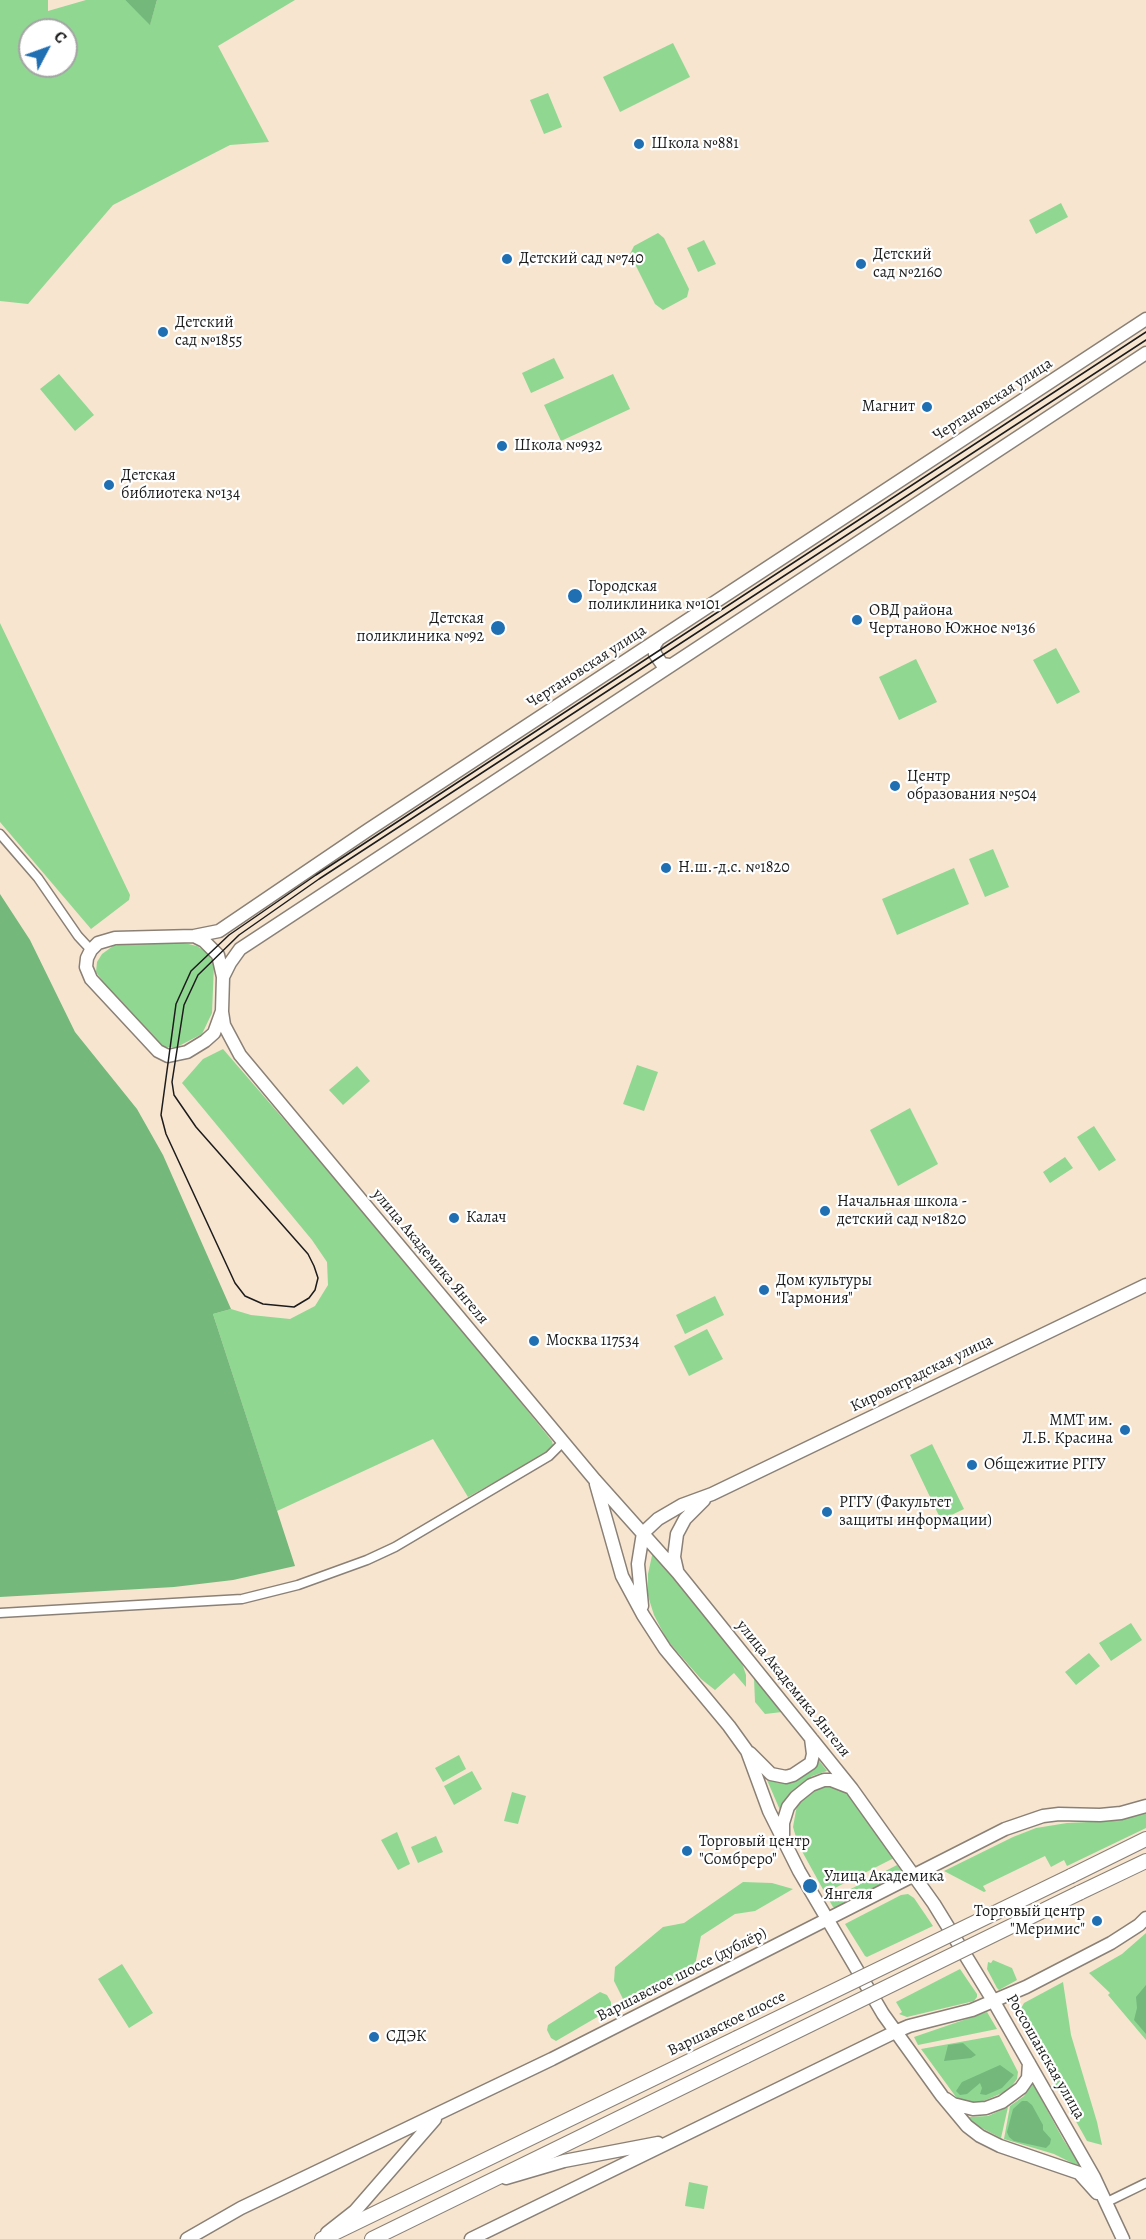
<!DOCTYPE html>
<meta charset="utf-8">
<style>
body{margin:0}
#map{position:relative;width:1146px;height:2239px;overflow:hidden;background:#f7e5d0;font-family:Alegreya,serif}
canvas{display:block}
.north{position:absolute;left:18px;top:18px;width:60px;height:60px;box-sizing:border-box;background:#fff;border:2px solid #a4a4a4;border-radius:50%;rotate:49deg;font-size:16px;font-weight:700;line-height:24px;text-align:center;color:#1c1c1c}
.north::after{content:'';display:block;margin:auto;width:21px;height:27px;background:#1f6fb2;clip-path:polygon(50% 0,100% 100%,50% 72%,0 100%)}
</style>
<div id="map">
<canvas width="1146" height="2239"></canvas>
<div class="north">С</div>
</div>
<script>
const c = document.querySelector('canvas').getContext('2d');
c.lineJoin = 'round';
function fill(path, color) { c.fillStyle = color; c.fill(path, 'evenodd'); }
const poly = rows => new Path2D(rows.map(r => 'M' + r).join(''));
function stroke(path, color, width, dash) { c.strokeStyle = color; c.lineWidth = width; c.lineCap = dash ? 'butt' : 'round'; c.setLineDash(dash || []); c.stroke(path); }
function write(font, color, halo, rows, align = 'center') {
  c.font = font + ' Alegreya,serif'; c.lineWidth = 4.5; c.setLineDash([]); c.textBaseline = 'middle'; c.strokeStyle = halo; c.fillStyle = color; for (const [text, x, y, turn = 0] of rows) {
    c.save(); c.translate(x, y); c.rotate((+turn || 0) * Math.PI / 180); c.textAlign = isNaN(turn) ? turn : align; if (halo) c.strokeText(text, 0, 0); c.fillText(text, 0, 0); c.restore();
  }
}
fill(poly([
 [0,0,48,0,48,11,86,0,125,0,150,24,157,0,295,0,218,46,269,142,230,145,113,205,28,304,0,301],
 [30,30,66,30,66,66,30,66],
 [673,43,690,77,620,112,603,77],
 [548,93,562,127,544,134,530,100],
 [1061,203,1068,217,1036,234,1029,220],
 [658,233,664,238,689,289,687,297,663,310,655,304,630,254,634,246],
 [704,240,716,264,698,272,687,248],
 [554,358,564,378,531,393,522,373],
 [59,374,94,415,75,431,40,389],
 [613,374,630,409,561,441,544,405],
 [0,623,130,895,129,900,91,929,0,822],
 [1056,648,1080,692,1057,704,1033,660],
 [916,659,937,702,899,720,879,677],
 [993,849,1009,887,985,897,969,859],
 [954,868,969,904,897,935,882,899],
 [128,943,184,943,197,946,208,953,214,965,212,1013,202,1034,177,1047,163,1047,107,988,96,972,97,962,102,954,113,946],
 [223,1049,350,1196,484,1357,552,1441,554,1449,468,1497,433,1439,277,1511,213,1314,231,1309,251,1315,290,1319,315,1306,328,1285,327,1262,312,1240,182,1083,203,1059],
 [637,1065,658,1072,644,1111,623,1104],
 [357,1066,370,1081,343,1105,329,1090],
 [910,1108,938,1164,898,1186,870,1130],
 [1094,1126,1116,1160,1099,1171,1077,1137],
 [1065,1157,1073,1168,1050,1183,1043,1172],
 [715,1296,724,1315,685,1334,676,1315],
 [707,1329,723,1359,689,1376,674,1346],
 [932,1444,964,1509,941,1520,910,1455],
 [653,1551,742,1663,746,1675,746,1687,734,1673,715,1690,701,1679,667,1640,654,1615,648,1596,648,1574],
 [1131,1623,1142,1640,1111,1661,1099,1643],
 [1089,1653,1100,1666,1076,1685,1065,1672],
 [754,1678,782,1712,765,1714,755,1702],
 [459,1755,466,1769,443,1782,435,1768],
 [818,1759,827,1771,812,1776,798,1787,787,1798,780,1810,767,1780,780,1783,795,1781,809,1771],
 [472,1771,482,1789,454,1805,444,1786],
 [827,1785,842,1790,850,1797,894,1858,825,1893,798,1844,793,1827,797,1805,812,1792],
 [512,1792,526,1796,518,1824,504,1821],
 [1146,1813,1146,1828,1067,1866,1064,1860,1051,1867,1045,1856,983,1886,986,1891,984,1892,944,1871,1013,1837,1036,1828,1067,1823,1111,1821],
 [397,1832,410,1864,398,1870,381,1840],
 [436,1836,443,1852,418,1863,411,1847],
 [897,1865,902,1871,901,1874,837,1908,833,1907,829,1900,843,1891,847,1891],
 [743,1882,772,1883,793,1889,755,1911,735,1914,701,1936,694,1970,644,1996,625,2003,614,1981,615,1967,663,1927,684,1923],
 [908,1894,914,1898,933,1926,867,1957,865,1956,845,1924,901,1895],
 [1146,1933,1146,2040,1108,1995,1110,1993,1089,1973,1122,1954],
 [993,1960,1012,1968,1017,1980,999,1990,997,1988,987,1969,988,1962,991,1963],
 [122,1964,153,2013,129,2028,98,1979],
 [960,1969,977,1994,977,1997,974,2001,907,2017,899,2014,902,2012,896,2002],
 [1063,1982,1071,2035,1097,2122,1102,2145,1087,2141,1020,2021,1019,2012,1024,2003],
 [600,1992,607,1995,611,2002,611,2009,556,2041,551,2038,547,2030,548,2025],
 [987,2012,997,2029,918,2045,914,2037],
 [999,2035,1018,2072,1017,2079,1009,2090,979,2103,971,2104,956,2097,921,2049],
 [1032,2082,1063,2139,1082,2168,1054,2154,1004,2139,1010,2106,1024,2096],
 [1008,2107,1001,2138,974,2124,967,2117,988,2116],
 [689,2182,708,2186,704,2209,685,2206]
]), '#90d792');
fill(poly([
 [125,0,157,0,150,25],
 [0,894,30,940,75,1032,137,1109,163,1155,231,1309,213,1314,295,1566,233,1580,174,1587,0,1597],
 [1146,1985,1146,2034,1134,2020,1137,2008,1136,1997],
 [963,2043,976,2055,971,2058,944,2061,948,2045],
 [1000,2065,1014,2075,1002,2088,986,2095,980,2094,982,2088,980,2083,967,2094,960,2095,956,2091,962,2082],
 [1022,2101,1027,2101,1032,2105,1043,2125,1043,2130,1051,2139,1050,2144,1046,2148,1014,2141,1009,2137,1007,2132,1013,2109]
]), '#74b87c');
const street = poly([
 [0,834,38,878,78,936,91,950],
 [0,1613,242,1599,298,1585,367,1560,395,1547,549,1456,563,1442],
 [1105,2203,1146,2183]
]);
const secondary = poly([
 [658,640,654,646,655,654,662,664,669,665],
 [194,936,204,941,218,955,223,977,222,1011,214,1033,205,1041,187,1052,168,1056,158,1051,91,979,86,967,87,958,91,950,98,943,115,938,194,936,219,931,368,830,1146,319],
 [223,977,230,963,240,949,1146,353],
 [222,1012,224,1025,240,1055,595,1480,678,1573,852,1789,934,1904,994,2002,1094,2177,1123,2239],
 [596,1484,622,1576,643,1615,665,1649,729,1726,747,1751,769,1811,799,1871,883,2014,942,2096,967,2126,980,2136,1000,2146,1079,2173,1097,2193],
 [643,1533,658,1519,682,1505,712,1494,1146,1285],
 [677,1570,674,1557,677,1534,685,1519,704,1500],
 [642,1606,638,1564,643,1533],
 [750,1753,771,1774,786,1777,793,1775,811,1763,813,1754,811,1738],
 [783,1836,783,1823,788,1807,796,1797,811,1785,824,1780,831,1780,849,1787],
 [946,2099,953,2104,973,2109,986,2108,1002,2102,1021,2088,1028,2078,1029,2063],
 [506,2178,564,2161,658,2143],
 [327,2233,355,2211,435,2119],
 [187,2239,241,2208,552,2059,1005,1829,1043,1816,1059,1814,1100,1815,1121,1813,1146,1806],
 [471,2239,895,2032,909,2026,972,2010,1026,1987,1111,1943,1139,1925,1146,1918]
]);
const primary = poly([
 [1071,1876,1146,1839],
 [1079,1893,1146,1861],
 [322,2239,737,2038],
 [372,2239,746,2056]
]);
stroke(street, '#8a8076', 11);
stroke(secondary, '#8a8076', 15);
stroke(primary, '#8a8076', 16);
stroke(street, '#fff', 8);
stroke(secondary, '#fff', 12);
stroke(primary, '#fff', 14);
stroke(poly([
 [1146,332,316,875,229,935,191,971,176,1004,161,1115,166,1134,235,1283,245,1296,263,1304,294,1307,309,1298,315,1290,318,1278,314,1266,308,1254,196,1127,174,1095,172,1082,184,1005,198,975,239,935,319,879,1146,340]
]), '#1c1c1c', 1.5);
const primaryBridge = poly([
 [737,2038,1071,1876],
 [746,2056,1079,1893]
]);
stroke(primaryBridge, '#8a8076', 16, []);
stroke(primaryBridge, '#fff', 14);
for (const [x, y, r, color] of [
 [639,144,6,"#1f6fb2"],
 [507,259,6,"#1f6fb2"],
 [861,264,6,"#1f6fb2"],
 [163,332,6,"#1f6fb2"],
 [927,407,6,"#1f6fb2"],
 [502,446,6,"#1f6fb2"],
 [109,485,6,"#1f6fb2"],
 [575,596,8,"#1f6fb2"],
 [857,620,6,"#1f6fb2"],
 [498,628,8,"#1f6fb2"],
 [895,786,6,"#1f6fb2"],
 [666,868,6,"#1f6fb2"],
 [825,1211,6,"#1f6fb2"],
 [454,1218,6,"#1f6fb2"],
 [764,1290,6,"#1f6fb2"],
 [534,1341,6,"#1f6fb2"],
 [1125,1430,6,"#1f6fb2"],
 [972,1465,6,"#1f6fb2"],
 [827,1512,6,"#1f6fb2"],
 [687,1851,6,"#1f6fb2"],
 [810,1886,8,"#1f6fb2"],
 [1097,1921,6,"#1f6fb2"],
 [374,2037,6,"#1f6fb2"]
]) { const dot = new Path2D(); dot.arc(x, y, r, 0, 2 * Math.PI); c.fillStyle = color; c.fill(dot); stroke(dot, '#fff', 2); }
write('16px', '#1c1c1c', '#fff', [
 ["Школа №881",651,144],
 ["Детский",873,255],
 ["сад №2160",873,273],
 ["Детский сад №740",519,259],
 ["Детский",175,323],
 ["сад №1855",175,341],
 ["Магнит",915,407,"right"],
 ["Школа №932",514,446],
 ["Детская",121,476],
 ["библиотека №134",121,494],
 ["Городская",588,587],
 ["поликлиника №101",588,605],
 ["ОВД района",869,611],
 ["Чертаново Южное №136",869,629],
 ["Детская",484,619,"right"],
 ["поликлиника №92",484,637,"right"],
 ["Центр",907,777],
 ["образования №504",907,795],
 ["Н.ш.-д.с. №1820",678,868],
 ["Начальная школа -",837,1202],
 ["детский сад №1820",837,1220],
 ["Калач",466,1218],
 ["Дом культуры",776,1281],
 ["\"Гармония\"",776,1299],
 ["Москва 117534",546,1341],
 ["ММТ им.",1113,1421,"right"],
 ["Л.Б. Красина",1113,1439,"right"],
 ["Общежитие РГГУ",984,1465],
 ["РГГУ (Факультет",839,1503],
 ["защиты информации)",839,1521],
 ["Торговый центр",699,1842],
 ["\"Сомбреро\"",699,1860],
 ["Улица Академика",824,1877],
 ["Янгеля",824,1895],
 ["Торговый центр",1085,1912,"right"],
 ["\"Меримис\"",1085,1930,"right"],
 ["СДЭК",386,2037]
], 'left');
write('16px', '#1c1c1c', '#fff', [
 ["Чертановская улица",993,400,-33],
 ["Чертановская улица",587,667,-33],
 ["улица Академика Янгеля",430,1257,50],
 ["Кировоградская улица",922,1374,-26],
 ["улица Академика Янгеля",793,1689,51],
 ["Варшавское шоссе (дублёр)",682,1975,-27],
 ["Варшавское шоссе",727,2024,-26],
 ["Россошанская улица",1045,2057,60]
]);
</script>
